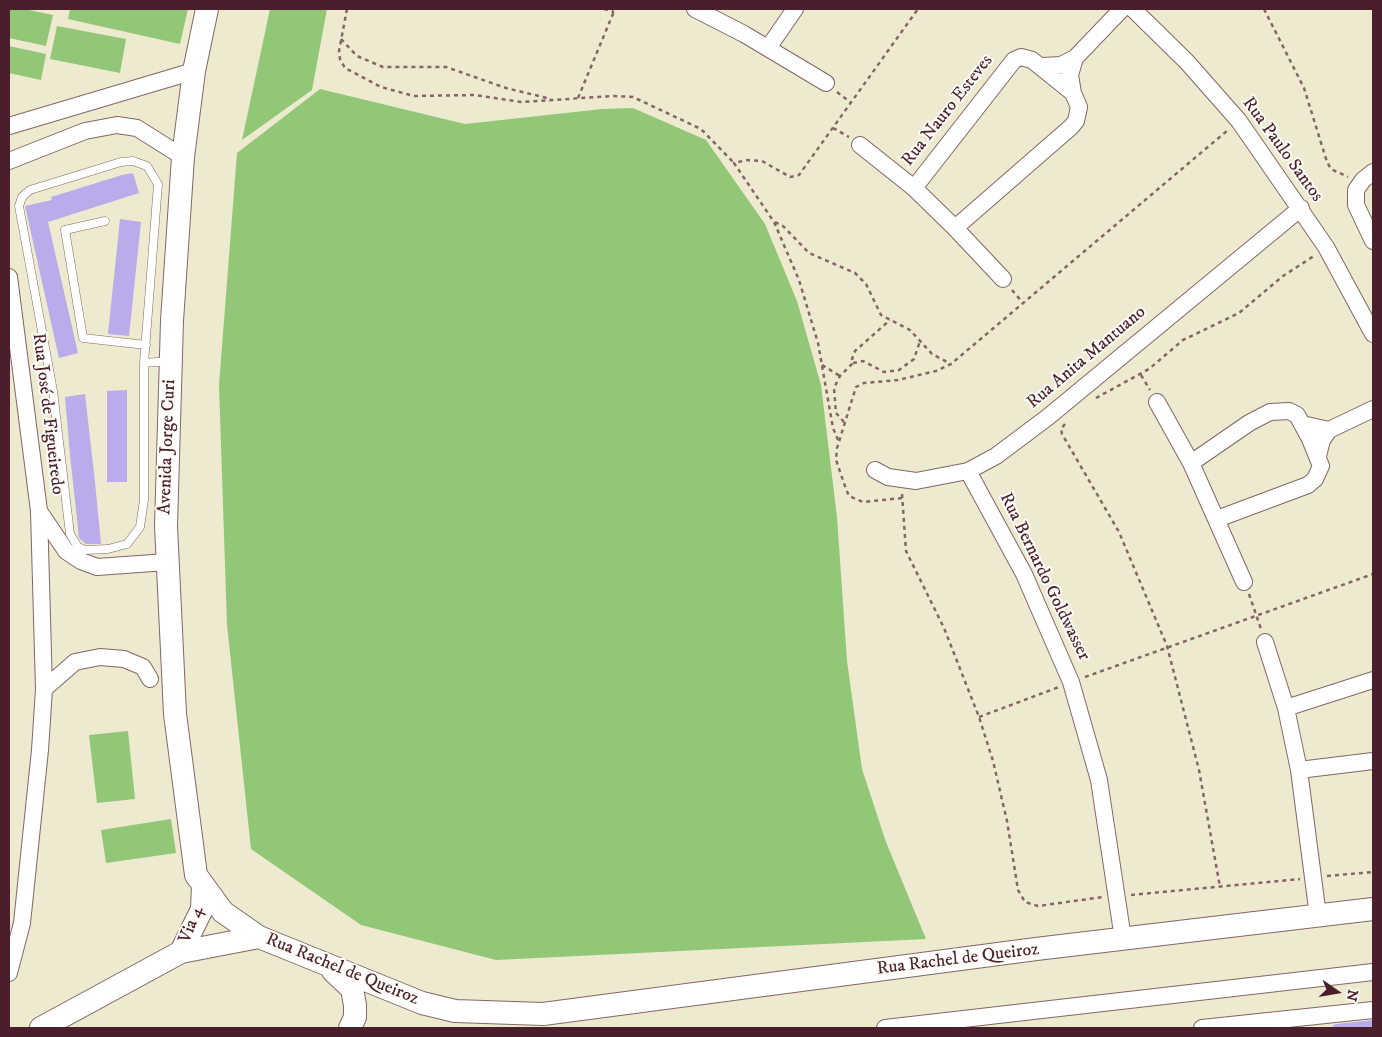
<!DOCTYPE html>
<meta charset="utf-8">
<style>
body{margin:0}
#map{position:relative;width:1382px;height:1037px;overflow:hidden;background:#eeead0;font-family:"IM FELL DW Pica",serif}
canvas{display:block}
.frame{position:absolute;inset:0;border:10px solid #4a1f2b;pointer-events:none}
.north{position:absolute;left:1312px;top:967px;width:50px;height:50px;-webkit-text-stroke:4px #fdfcf7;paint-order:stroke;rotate:103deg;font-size:14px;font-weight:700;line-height:20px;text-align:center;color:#4a1f2b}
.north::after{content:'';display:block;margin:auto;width:18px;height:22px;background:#4a1f2b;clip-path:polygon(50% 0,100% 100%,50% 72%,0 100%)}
</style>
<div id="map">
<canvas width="1382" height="1037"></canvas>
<div class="frame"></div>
<div class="north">N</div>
</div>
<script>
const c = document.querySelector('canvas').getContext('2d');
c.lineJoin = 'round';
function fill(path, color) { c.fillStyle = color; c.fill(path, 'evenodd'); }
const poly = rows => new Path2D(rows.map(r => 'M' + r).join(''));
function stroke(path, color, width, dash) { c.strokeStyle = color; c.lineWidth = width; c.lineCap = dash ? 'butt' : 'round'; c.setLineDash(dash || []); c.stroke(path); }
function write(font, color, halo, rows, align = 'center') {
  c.font = font + ' "IM FELL DW Pica",serif'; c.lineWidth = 4; c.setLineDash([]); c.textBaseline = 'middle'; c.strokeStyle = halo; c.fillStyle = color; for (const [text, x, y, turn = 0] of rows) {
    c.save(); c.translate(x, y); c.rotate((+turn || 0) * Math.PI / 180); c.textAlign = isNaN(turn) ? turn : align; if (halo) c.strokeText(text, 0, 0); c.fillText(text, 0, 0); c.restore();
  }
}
fill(poly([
 [9,9,24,9,53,15,46,46,9,38],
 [70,9,188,9,180,44,68,19],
 [270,9,327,9,312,90,242,140],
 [57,26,126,39,120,73,50,59],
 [9,46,46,54,41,80,9,73],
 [320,89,465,124,602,109,633,108,706,140,765,224,797,301,821,385,837,517,847,661,862,769,886,842,926,939,496,960,361,925,251,849,227,625,219,385,237,153],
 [128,731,135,799,97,803,89,735],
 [171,819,176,853,106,863,101,830]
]), '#93c778');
fill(poly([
 [133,173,139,193,48,222,78,353,59,358,25,206,52,200,51,197,122,175],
 [120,219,141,222,129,336,108,334],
 [127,390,127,482,107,482,107,391],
 [85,394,95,482,101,544,86,544,79,538,70,455,65,397],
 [1373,1020,1373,1028,1333,1028,1333,1025,1337,1024]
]), '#baacea');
const lane = poly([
 [133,161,147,166,158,184,144,363,144,500,140,527,127,544,108,549,85,550,78,547,70,534,53,391,19,206,22,197,30,190,121,162,133,161],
 [105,221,65,230,83,338,146,345],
 [144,363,170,361]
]);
const street = poly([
 [695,9,744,34,826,83],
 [1133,9,1187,62,1239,121,1326,247,1373,334],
 [768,48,795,9],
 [1075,58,1122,9],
 [1042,66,1061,65,1075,58,1070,75,1073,93],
 [9,126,194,71],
 [860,145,914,188,955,228,1003,279],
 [9,161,85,131,117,125,137,128,183,157],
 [1373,172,1363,180,1356,190,1356,205,1373,241],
 [914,188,1014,60,1021,57,1032,60,1073,93,1079,107,1076,121,1071,127,955,228],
 [9,277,39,511,44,689,40,750,22,923,9,973],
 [1157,402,1191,463,1244,582],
 [1302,424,1329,430,1322,440,1318,456],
 [1329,430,1373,409],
 [1191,463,1249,423,1270,412,1289,411,1297,415,1310,439,1321,466,1315,479,1308,485,1217,519],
 [875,470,888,477,916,481,968,471,996,456,1048,417,1301,208],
 [968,471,1024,574,1071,682,1099,780,1123,939],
 [39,511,66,551,81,561,97,567,167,562],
 [1265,642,1286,708,1299,770,1318,916],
 [44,689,75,662,100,657,124,659,143,667,150,679],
 [1286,708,1373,680],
 [1299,770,1373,761],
 [885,1028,1373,972],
 [1202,1028,1373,1010]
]);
const secondary = poly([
 [207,9,194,71,183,157,172,321,166,526,175,714,196,875,223,912,259,937],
 [181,952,202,909,203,885],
 [333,971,352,989,355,1005,355,1017,350,1028],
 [41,1028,181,952,259,937,422,1003,455,1011,543,1014,1036,949,1373,909]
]);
stroke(lane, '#836665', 9);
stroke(street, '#836665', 18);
stroke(secondary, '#836665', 24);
stroke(poly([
 [347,9,339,51,340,59,345,68,381,87,414,96,475,95,521,102,614,96,633,97,701,129,734,163],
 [604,9,614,12],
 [1264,9,1304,88,1327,162,1331,169,1348,177],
 [341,39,357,56,383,67,446,67,506,88,551,99],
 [837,92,850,102],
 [578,98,615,9],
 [833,128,849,137],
 [775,222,783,226,809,253,855,273,866,284,881,315,910,330,932,354,951,364],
 [1012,290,1023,303],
 [853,363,863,361,884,372,899,370,914,359,920,341],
 [822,365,840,376],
 [1141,375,1150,390],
 [1096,398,1149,369,1183,340,1239,313,1283,276,1314,256],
 [844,422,836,413,834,388,840,376,853,363,852,359,855,351,890,320],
 [1065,424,1061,429,1062,434,1119,532,1167,646,1199,770,1220,887],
 [838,440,833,428,818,343,799,280,774,222,734,163,747,160,762,161,790,177,799,175,918,9],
 [902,494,906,551,944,628,979,717,993,761,1007,821,1018,890,1025,902,1038,906,1103,897],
 [902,498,863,502,849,496,846,489,836,460,837,448,856,387,864,383,898,380,936,371,951,364,1228,130],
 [1249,594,1261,629],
 [1085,677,1373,574],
 [979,717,1059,687],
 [1327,876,1373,872],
 [1131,895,1300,879]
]), '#836665', 2.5, [4, 4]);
stroke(lane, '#fff', 8);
stroke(street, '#fff', 16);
stroke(secondary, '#fff', 22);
write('18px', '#4a1f2b', '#fdfcf7', [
 ["Rua Nauro Esteves",948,111,-52],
 ["Rua Paulo Santos",1282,150,54],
 ["Rua Anita Mantuano",1087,358,-40],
 ["Rua José de Figueiredo",47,414,83],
 ["Avenida Jorge Curi",168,447,-88],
 ["Rua Bernardo Goldwasser",1044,577,64],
 ["Via 4",192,925,-68],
 ["Rua Rachel de Queiroz",958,960,-7],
 ["Rua Rachel de Queiroz",342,970,22]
]);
</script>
